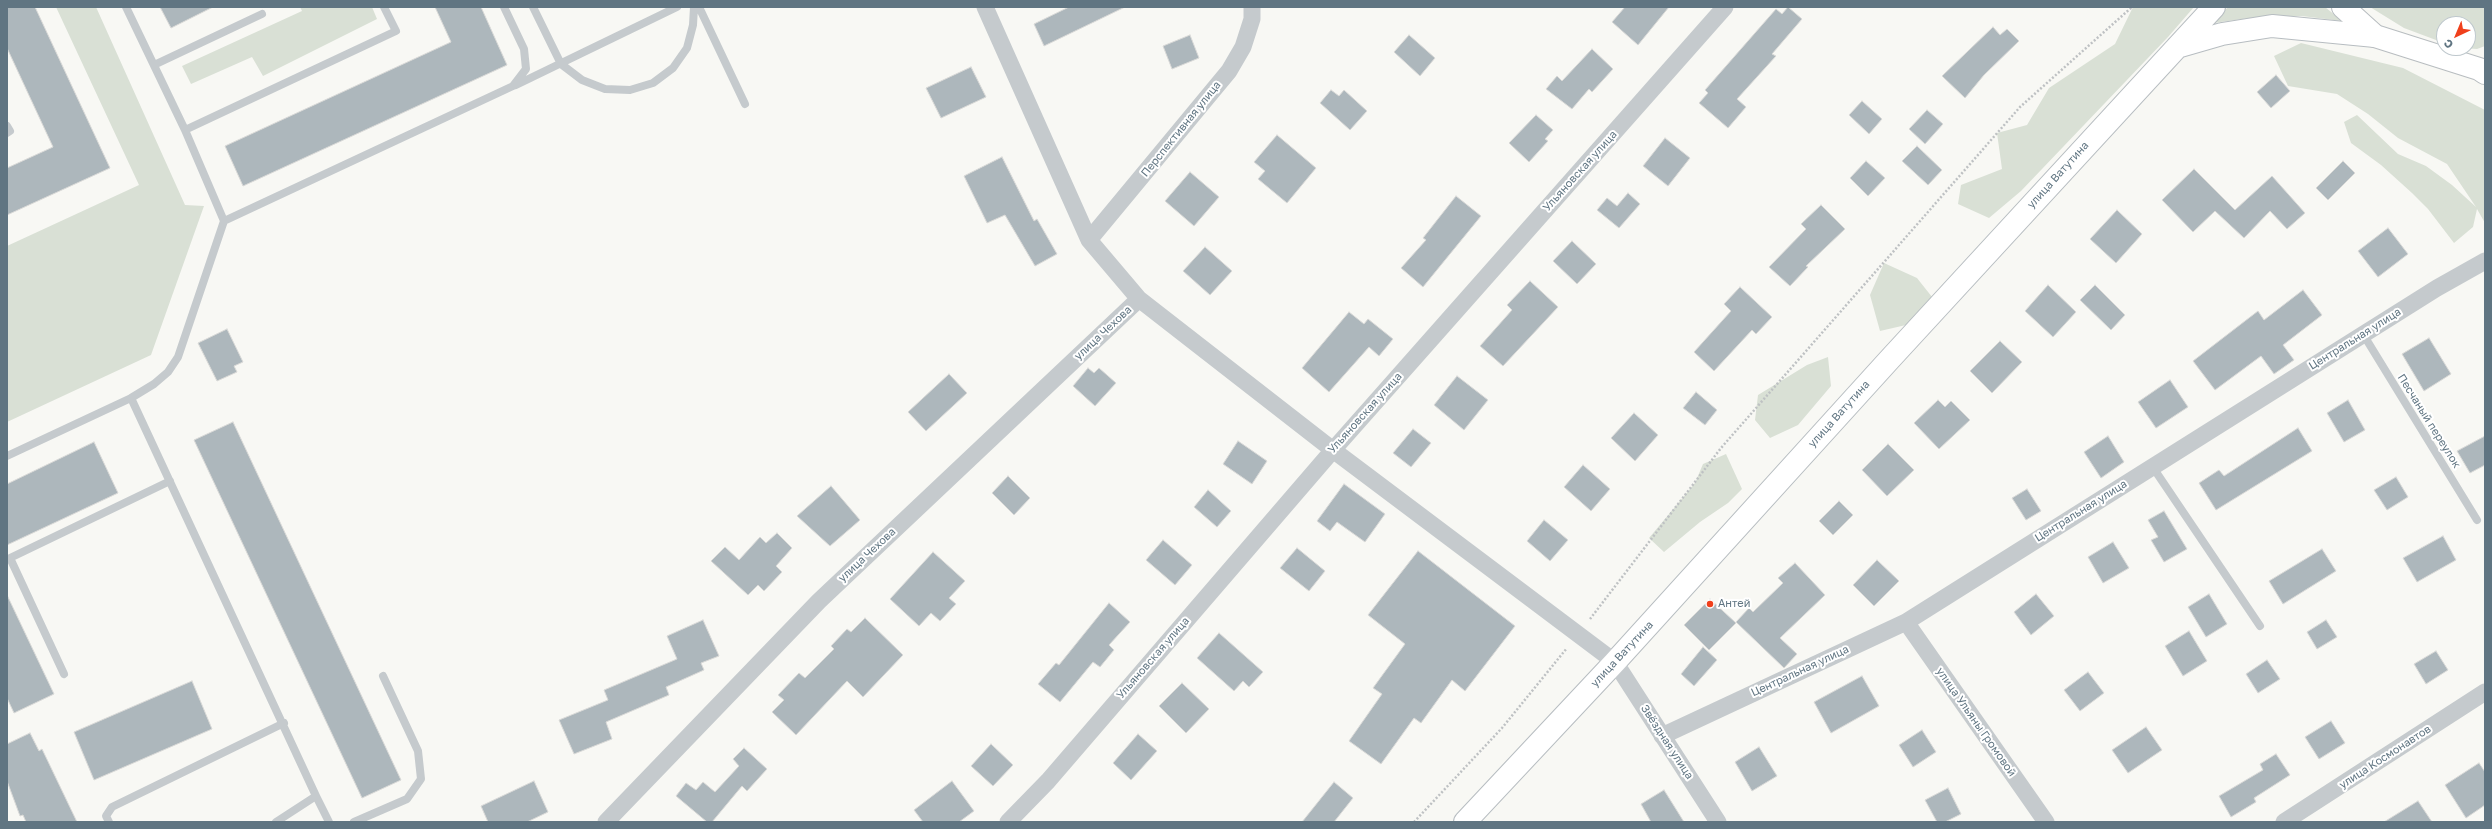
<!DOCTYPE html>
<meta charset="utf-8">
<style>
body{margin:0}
#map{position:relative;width:2492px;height:829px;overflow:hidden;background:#f8f8f4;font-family:"Golos Text",sans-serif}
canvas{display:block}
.frame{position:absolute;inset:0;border:8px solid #607582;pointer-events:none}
.north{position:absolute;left:2436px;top:16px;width:40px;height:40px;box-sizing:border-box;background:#fff;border:1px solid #bfc8cd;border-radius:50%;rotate:224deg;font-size:11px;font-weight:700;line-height:16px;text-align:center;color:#607582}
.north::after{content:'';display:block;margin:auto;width:14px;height:18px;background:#f0401c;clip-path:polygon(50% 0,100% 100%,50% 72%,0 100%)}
</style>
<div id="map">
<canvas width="2492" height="829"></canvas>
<div class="frame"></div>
<div class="north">С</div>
</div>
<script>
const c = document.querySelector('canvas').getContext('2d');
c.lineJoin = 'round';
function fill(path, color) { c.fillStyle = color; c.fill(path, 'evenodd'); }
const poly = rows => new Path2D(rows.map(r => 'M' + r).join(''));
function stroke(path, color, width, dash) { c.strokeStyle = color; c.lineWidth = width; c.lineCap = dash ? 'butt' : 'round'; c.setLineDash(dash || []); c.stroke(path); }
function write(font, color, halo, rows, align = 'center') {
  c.font = font + ' "Golos Text",sans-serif'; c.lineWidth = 4; c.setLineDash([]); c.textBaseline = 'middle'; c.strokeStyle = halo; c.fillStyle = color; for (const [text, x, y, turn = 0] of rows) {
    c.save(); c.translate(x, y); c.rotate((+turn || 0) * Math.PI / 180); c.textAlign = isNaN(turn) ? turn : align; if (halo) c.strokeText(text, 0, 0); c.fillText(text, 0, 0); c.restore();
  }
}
fill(poly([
 [56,7,96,7,185,205,204,206,151,355,7,422,7,246,139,185],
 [300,7,372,7,377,19,263,76,252,57,191,84,182,66,302,11],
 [2133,7,2194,7,2168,37,2021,191,1989,218,1958,204,1961,185,2002,169,1997,133,2027,125,2049,88,2115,44],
 [2228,7,2325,7,2342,21,2302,16,2265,16,2213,23],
 [2370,7,2485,7,2485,46,2477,49,2462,48,2468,48,2468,24,2444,24,2444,43,2404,28],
 [2301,43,2403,68,2485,110,2485,223,2477,209,2473,227,2454,243,2428,209,2412,193,2381,165,2351,143,2344,122,2357,115,2398,154,2426,166,2452,185,2476,207,2447,164,2398,138,2368,114,2337,94,2288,86,2274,56],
 [1884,263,1917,278,1936,302,1919,322,1880,331,1870,295],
 [1828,357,1831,386,1798,425,1770,438,1755,420,1758,395,1807,365],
 [1726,454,1742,489,1728,503,1700,522,1664,552,1649,538,1695,483,1703,464]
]), '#d9e0d5');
const building = poly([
 [7,7,35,7,110,168,7,215,7,168,53,147,7,48,7,7],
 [160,7,213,7,171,28,160,7],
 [435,7,481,7,507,65,243,186,225,146,451,42,435,7],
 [1069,7,1125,7,1044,46,1034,24,1069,7],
 [1625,7,1669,7,1638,45,1612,22,1625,7],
 [1788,7,1802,19,1772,54,1776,56,1737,99,1746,107,1728,128,1699,103,1708,93,1705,90,1776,9,1782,14,1788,7],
 [1993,27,2000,35,2007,29,2019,41,1984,75,1965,98,1942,76,1993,27],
 [1190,35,1199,58,1172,69,1163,46,1190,35],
 [1409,35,1435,58,1420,76,1394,52,1409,35],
 [1592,49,1613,69,1592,92,1589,89,1572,109,1546,89,1557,76,1562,81,1592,49],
 [971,67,986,97,941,118,926,88,971,67],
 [2276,75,2290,91,2271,108,2257,92,2276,75],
 [1331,90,1339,96,1344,90,1367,111,1350,130,1320,103,1331,90],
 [1862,101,1882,119,1869,134,1849,115,1862,101],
 [1927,110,1943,124,1925,144,1909,129,1927,110],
 [1536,115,1553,130,1545,139,1548,141,1529,162,1509,143,1536,115],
 [1277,135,1316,168,1287,203,1258,179,1265,171,1254,162,1277,135],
 [1665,138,1690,158,1668,186,1643,166,1665,138],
 [1917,146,1942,170,1928,185,1902,161,1917,146],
 [1002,157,1034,221,1037,219,1057,254,1035,266,1005,215,987,223,964,176,1002,157],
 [1866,161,1885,178,1868,196,1850,178,1866,161],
 [2343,161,2355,173,2328,200,2316,188,2343,161],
 [2194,169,2235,210,2272,176,2305,213,2287,229,2270,211,2244,238,2215,211,2193,232,2162,200,2194,169],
 [1190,172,1219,197,1194,226,1165,201,1190,172],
 [1628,193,1640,204,1619,228,1597,210,1607,198,1617,206,1628,193],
 [1456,196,1481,216,1423,287,1401,268,1426,240,1423,238,1456,196],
 [1821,205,1845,229,1806,266,1808,267,1790,286,1769,267,1806,229,1801,224,1821,205],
 [2117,210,2142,234,2116,263,2090,239,2117,210],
 [2388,228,2408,254,2378,277,2358,251,2388,228],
 [1572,241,1596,264,1577,284,1553,261,1572,241],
 [1205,247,1232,271,1210,295,1183,271,1205,247],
 [1530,281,1558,307,1503,366,1480,346,1512,310,1507,305,1530,281],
 [2048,285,2076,312,2053,337,2025,311,2048,285],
 [2095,285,2125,315,2111,330,2080,300,2095,285],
 [1740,287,1772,317,1756,334,1752,330,1714,371,1694,352,1731,311,1724,304,1740,287],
 [2303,290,2322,315,2283,345,2294,360,2274,374,2261,356,2215,390,2193,361,2258,311,2264,320,2303,290],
 [1349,312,1364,324,1368,319,1393,339,1379,356,1369,347,1329,392,1302,368,1349,312],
 [227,329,243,362,234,366,237,372,217,381,198,343,227,329],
 [2429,338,2451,374,2424,391,2402,354,2429,338],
 [2000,341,2022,362,1992,393,1970,371,2000,341],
 [1088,368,1094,373,1099,368,1116,383,1095,406,1073,386,1088,368],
 [949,374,967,393,926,431,908,412,949,374],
 [1457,376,1488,400,1464,430,1434,405,1457,376],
 [2170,380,2188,407,2156,428,2138,402,2170,380],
 [1696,392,1717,410,1705,425,1683,408,1696,392],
 [1938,400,1945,407,1951,401,1970,420,1939,449,1914,423,1938,400],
 [2348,400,2365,430,2344,442,2327,413,2348,400],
 [1634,413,1658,435,1635,461,1611,438,1634,413],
 [233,422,401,780,362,798,194,440,233,422],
 [2298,428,2312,451,2216,510,2199,483,2219,470,2224,476,2298,428],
 [1413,429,1431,443,1411,467,1393,453,1413,429],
 [2108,436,2124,462,2101,478,2084,452,2108,436],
 [2485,436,2485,465,2470,473,2457,451,2485,436],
 [1238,441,1267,461,1252,484,1223,464,1238,441],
 [94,442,118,493,7,545,7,484,94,442],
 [1888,444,1914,470,1887,496,1862,470,1888,444],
 [1583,465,1610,489,1591,511,1564,487,1583,465],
 [1008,476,1030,498,1014,515,992,493,1008,476],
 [2396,477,2408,497,2387,510,2374,490,2396,477],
 [1344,484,1385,514,1365,542,1337,522,1330,531,1317,521,1344,484],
 [831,486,860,520,830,546,797,516,831,486],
 [2027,489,2041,511,2026,520,2012,498,2027,489],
 [1208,490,1231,511,1217,527,1194,507,1208,490],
 [1839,501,1853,515,1833,535,1819,521,1839,501],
 [2164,511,2187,549,2164,562,2151,540,2158,537,2148,520,2164,511],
 [1544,520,1568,540,1550,561,1527,541,1544,520],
 [777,533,792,548,776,566,782,572,764,591,758,585,748,595,711,561,725,547,739,560,760,537,766,543,777,533],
 [2443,536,2456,560,2417,582,2403,558,2443,536],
 [1163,540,1192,565,1175,585,1146,560,1163,540],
 [2113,542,2129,568,2103,583,2088,557,2113,542],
 [1297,548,1325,571,1309,591,1280,568,1297,548],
 [2322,549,2336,571,2283,604,2269,581,2322,549],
 [1418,551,1515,626,1465,691,1452,680,1421,723,1414,718,1381,764,1349,741,1382,694,1373,688,1405,644,1368,615,1418,551],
 [933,552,965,581,949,598,956,604,940,621,931,613,919,626,890,599,933,552],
 [1877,560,1899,581,1874,606,1853,585,1877,560],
 [1795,563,1825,595,1780,638,1797,654,1784,668,1736,622,1749,608,1753,612,1783,583,1778,578,1795,563],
 [2036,594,2054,616,2031,635,2014,612,2036,594],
 [2209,594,2227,624,2206,637,2188,607,2209,594],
 [7,595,54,694,14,713,7,698,7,595],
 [1710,599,1736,623,1709,650,1684,625,1710,599],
 [1109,603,1130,622,1109,645,1114,650,1100,667,1093,662,1060,702,1038,684,1056,663,1059,665,1109,603],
 [865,618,903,655,863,697,847,681,796,735,772,712,784,700,778,695,799,673,805,678,834,649,831,646,847,629,851,632,865,618],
 [703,620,719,656,701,663,704,670,666,687,669,695,606,722,612,739,574,754,559,720,608,700,604,690,677,659,667,636,703,620],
 [2326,620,2337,637,2317,649,2307,632,2326,620],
 [2189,631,2207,661,2183,676,2165,646,2189,631],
 [1219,633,1263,672,1249,687,1243,681,1234,691,1197,658,1219,633],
 [1703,647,1717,660,1694,686,1681,674,1703,647],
 [2436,651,2448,670,2426,684,2414,664,2436,651],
 [2267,660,2280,679,2258,693,2246,674,2267,660],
 [2088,672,2104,693,2080,711,2064,690,2088,672],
 [1862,676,1879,706,1831,733,1814,702,1862,676],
 [192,681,212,729,94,780,74,732,192,681],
 [1182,683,1209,709,1186,733,1159,706,1182,683],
 [2331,721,2345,743,2319,759,2305,737,2331,721],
 [2146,727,2162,750,2128,773,2112,750,2146,727],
 [1922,730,1936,752,1913,767,1899,745,1922,730],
 [30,733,39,751,42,749,77,822,26,822,23,815,20,816,7,781,7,744,30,733],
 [1138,734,1157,751,1131,780,1113,763,1138,734],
 [991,744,1013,765,993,786,971,766,991,744],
 [1759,747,1777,776,1752,791,1735,762,1759,747],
 [744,748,767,769,747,791,742,786,712,822,707,822,676,796,686,783,696,790,703,782,715,792,739,766,733,759,744,748],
 [2276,754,2290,775,2254,798,2256,802,2231,817,2219,796,2263,770,2260,764,2276,754],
 [2479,763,2485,772,2485,805,2466,818,2445,785,2479,763],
 [534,781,548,812,527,822,488,822,481,806,534,781],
 [952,781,974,811,959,822,923,822,914,810,952,781],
 [1334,782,1353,798,1334,822,1302,822,1334,782],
 [1948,788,1961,814,1945,822,1937,822,1925,800,1948,788],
 [1664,790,1684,822,1651,822,1641,804,1664,790],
 [2418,801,2432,822,2384,822,2418,801]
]);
fill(building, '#adb7bc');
stroke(building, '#d9d9d7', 1);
const secondary = poly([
 [2177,47,2222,34,2272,26,2375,36],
 [1465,822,1615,662,1889,360,2214,7]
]);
const primary = poly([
 [2343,7,2375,36,2479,69,2485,73]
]);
stroke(secondary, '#b7bdc1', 24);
stroke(primary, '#b8bdc0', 24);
stroke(poly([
 [1590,619,1721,448,2020,107,2132,7],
 [1414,822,1502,728,1567,648]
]), '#bec1c3', 2.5, [2, 2]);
stroke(poly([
 [126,7,185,130],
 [533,7,561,64,582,80,605,89,630,90,653,83,673,68,687,48,693,25,694,7],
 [699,7,745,104],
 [154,65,262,14],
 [516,85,677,7],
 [7,126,10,131,7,133],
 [224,221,513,86,526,69,524,49,504,7],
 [2363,334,2477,520],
 [131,398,316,796,276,822],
 [7,456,131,398,154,384,168,372,178,357,224,221,185,130,396,31,384,7],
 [2152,466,2260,626],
 [64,674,10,558,170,481],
 [316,796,329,822],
 [109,822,106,816,112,807,284,723],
 [354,822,407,799,421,779,418,751,383,676]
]), '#c5cacd', 8);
stroke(poly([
 [985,7,1089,240,1139,299,1333,450,1615,662,1718,822],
 [1089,240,1229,71,1243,47,1252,19,1252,7],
 [1906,622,2046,822],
 [1662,736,1906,622,2437,288,2485,261],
 [606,822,819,601,1139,299],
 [1008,822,1048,781,1333,450,1725,7],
 [2284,822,2485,692]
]), '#c5cacd', 17);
stroke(secondary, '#fff', 22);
stroke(primary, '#fff', 22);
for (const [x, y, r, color] of [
 [1710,604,4,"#f0401c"]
]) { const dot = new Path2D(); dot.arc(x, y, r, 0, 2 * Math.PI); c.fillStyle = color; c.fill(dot); stroke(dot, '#fff', 1.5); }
write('11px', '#607582', '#fff', [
 ["Перспективная улица",1181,129,-51],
 ["Ульяновская улица",1580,171,-48],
 ["улица Ватутина",2058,175,-48],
 ["улица Чехова",1103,333,-43],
 ["Центральная улица",2355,339,-32],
 ["Ульяновская улица",1365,413,-48],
 ["улица Ватутина",1839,414,-48],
 ["Песчаный переулок",2429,421,58],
 ["Центральная улица",2081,511,-32],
 ["улица Чехова",867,555,-43],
 ["улица Ватутина",1622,654,-47],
 ["Ульяновская улица",1153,658,-49],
 ["Центральная улица",1800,671,-25],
 ["улица Ульяны Громовой",1976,722,55],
 ["Звёздная улица",1667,742,57],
 ["улица Космонавтов",2385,757,-33]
]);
write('11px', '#607582', '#fff', [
 ["Антей",1718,604]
], 'left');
</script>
